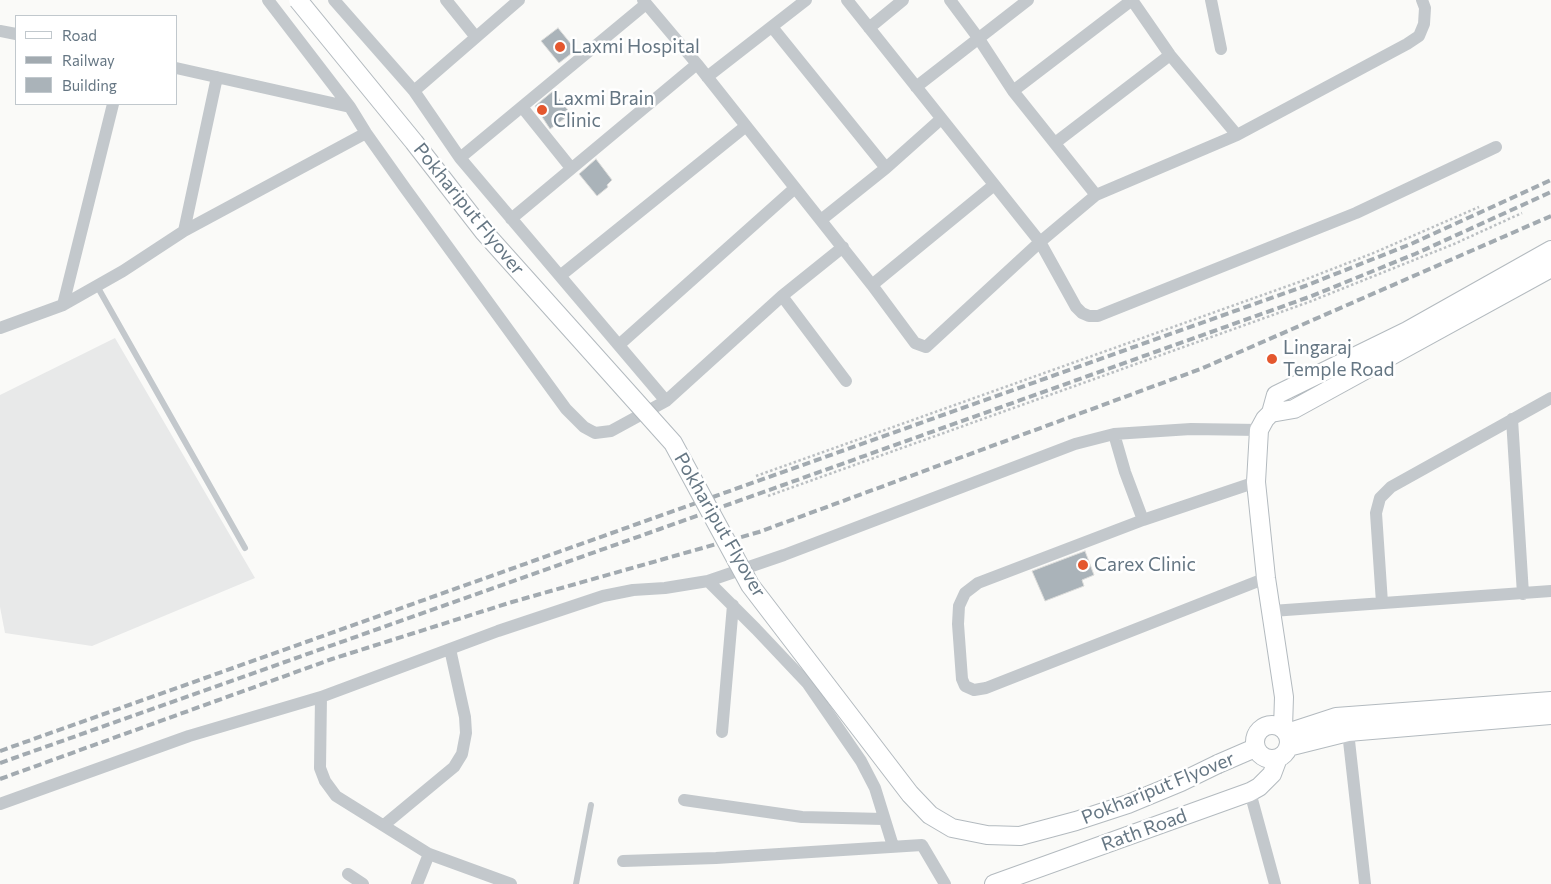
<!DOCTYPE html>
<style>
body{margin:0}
#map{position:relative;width:1551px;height:884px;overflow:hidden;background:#fafaf8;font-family:Commissioner,sans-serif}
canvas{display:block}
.legend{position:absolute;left:15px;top:15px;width:162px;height:90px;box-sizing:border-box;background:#fff;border:1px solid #c1c8cd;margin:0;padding:6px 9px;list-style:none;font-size:15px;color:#657683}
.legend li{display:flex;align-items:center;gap:10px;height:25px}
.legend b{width:25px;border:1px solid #c1c8cd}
</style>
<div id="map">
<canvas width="1551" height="884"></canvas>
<ul class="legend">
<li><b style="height:6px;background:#fff"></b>Road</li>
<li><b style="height:6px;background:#a2aab0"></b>Railway</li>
<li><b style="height:14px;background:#aab3b9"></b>Building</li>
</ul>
</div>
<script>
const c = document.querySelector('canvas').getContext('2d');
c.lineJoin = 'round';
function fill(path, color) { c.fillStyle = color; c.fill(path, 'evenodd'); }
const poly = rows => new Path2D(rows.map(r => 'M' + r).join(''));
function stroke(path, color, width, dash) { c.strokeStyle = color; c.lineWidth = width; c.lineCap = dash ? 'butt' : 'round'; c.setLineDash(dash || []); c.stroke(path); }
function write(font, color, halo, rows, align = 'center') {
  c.font = font + ' Commissioner,sans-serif'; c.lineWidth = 5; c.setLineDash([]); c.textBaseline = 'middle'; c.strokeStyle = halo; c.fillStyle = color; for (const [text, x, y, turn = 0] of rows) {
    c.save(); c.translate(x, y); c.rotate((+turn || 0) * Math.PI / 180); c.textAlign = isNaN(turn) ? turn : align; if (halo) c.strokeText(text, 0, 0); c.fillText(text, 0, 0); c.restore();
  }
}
fill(poly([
 [115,338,255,578,92,646,5,633,0,607,0,395]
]), '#e8e9e9');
const building = poly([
 [558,28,576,50,559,63,541,41,558,28],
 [553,91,571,114,550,129,535,106,553,91],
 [596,159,612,180,607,185,608,187,597,196,579,174,596,159],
 [1085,551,1094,575,1082,580,1084,586,1045,601,1032,571,1085,551]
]);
fill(building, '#aab3b9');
stroke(building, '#dcdcda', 1);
const secondary = poly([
 [1271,413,1294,409,1551,268],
 '1255 742a17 17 0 1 1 34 0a17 17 0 1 1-34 0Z',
 [1283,728,1284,697,1266,578,1256,482,1259,430,1265,419,1271,413,1276,395,1407,331,1551,250],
 [1287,733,1336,717,1551,701],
 [1288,747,1348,732,1551,715],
 [1218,764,1255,748],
 [994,884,1250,792,1259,787,1272,774,1278,758]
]);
stroke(secondary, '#b3babf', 20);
stroke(poly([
 [756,476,1299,282,1376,252,1479,207],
 [768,496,1309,302,1454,244,1522,213]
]), '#bbbfc2', 2.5, [2.5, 2.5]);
stroke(poly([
 [97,286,245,548],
 [576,884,591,805]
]), '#c3c8cc', 6);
stroke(poly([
 [268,0,350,107,366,133,405,188,566,409,584,427,595,433,611,431,666,401,782,296,843,247],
 [334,0,414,91,460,158,666,401],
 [446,0,475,36],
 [643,0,697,64,872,285,915,343,926,347,1040,242,1096,195,1237,135,1407,44,1419,36,1424,24,1425,8,1422,0],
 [847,0,1040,242,1076,307,1082,313,1089,316,1098,316,1356,213,1496,147],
 [950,0,979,39,1013,91,1096,195],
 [1132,0,1170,55,1237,135],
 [1211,0,1221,49],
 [772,27,886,168],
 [869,28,903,0],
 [0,31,16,34],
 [176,68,350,107],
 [707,77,806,0],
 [916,87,1028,0],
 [414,91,519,0],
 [1013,91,1132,0],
 [522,107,571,168],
 [1055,143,1170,55],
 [460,158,646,4],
 [511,219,697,64],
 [821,220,886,168,941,119],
 [184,231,217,77],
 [560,276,746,126],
 [872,285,994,185],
 [782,296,846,381],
 [63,305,113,104],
 [0,328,63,305,123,271,184,231,366,133],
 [620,344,795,188],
 [1512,419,1523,594],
 [1114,434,1125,472,1143,520],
 [1256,482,1143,520,978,583,965,593,959,606,958,624,962,679,965,686,974,690,986,688,1266,578],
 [708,581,756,629,808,684,861,761,875,788,893,846],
 [1382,603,1376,513,1380,498,1391,487,1551,398],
 [1272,611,1551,591],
 [321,697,320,768,325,781,336,796,429,854,511,884],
 [722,732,733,605],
 [1348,732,1365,884],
 [1250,792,1275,884],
 [684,800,802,817,883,819],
 [0,804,189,736,321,697,498,631,603,596,633,590,665,588,708,581,784,555,1075,444,1114,434,1191,429,1259,430],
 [384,825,454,767,462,754,466,733,465,717,450,649],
 [623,861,716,858,922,845,945,884],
 [348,874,363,884],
 [417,884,429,854]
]), '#c3c8cc', 12);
stroke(secondary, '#fff', 18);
stroke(poly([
 [0,751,1305,286,1411,244,1551,180],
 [0,763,660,529,1309,297,1415,254,1551,192],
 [0,779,332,659,512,602,759,532,1203,368,1551,216]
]), '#a2aab0', 4, [8, 4]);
const secondaryBridge = poly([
 [298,0,414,142,484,232,673,443,750,585,910,794,930,815,952,828,987,835,1020,836,1076,821,1128,804,1181,782,1218,764]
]);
stroke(secondaryBridge, '#b3babf', 20, []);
stroke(secondaryBridge, '#fff', 18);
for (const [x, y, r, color] of [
 [560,47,6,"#e4572e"],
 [542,110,6,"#e4572e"],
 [1272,359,6,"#e4572e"],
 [1083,565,6,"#e4572e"]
]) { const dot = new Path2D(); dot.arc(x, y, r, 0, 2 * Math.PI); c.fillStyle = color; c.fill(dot); stroke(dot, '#fff', 2); }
write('19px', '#657683', '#fff', [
 ["Laxmi Hospital",571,47],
 ["Laxmi Brain",553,99],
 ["Clinic",553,121],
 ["Lingaraj",1283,348],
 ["Temple Road",1283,370],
 ["Carex Clinic",1094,565]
], 'left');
write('19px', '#657683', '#fff', [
 ["Pokhariput Flyover",469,209,51],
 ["Pokhariput Flyover",720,525,60],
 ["Pokhariput Flyover",1158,788,-22],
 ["Rath Road",1144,830,-20]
]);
</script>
